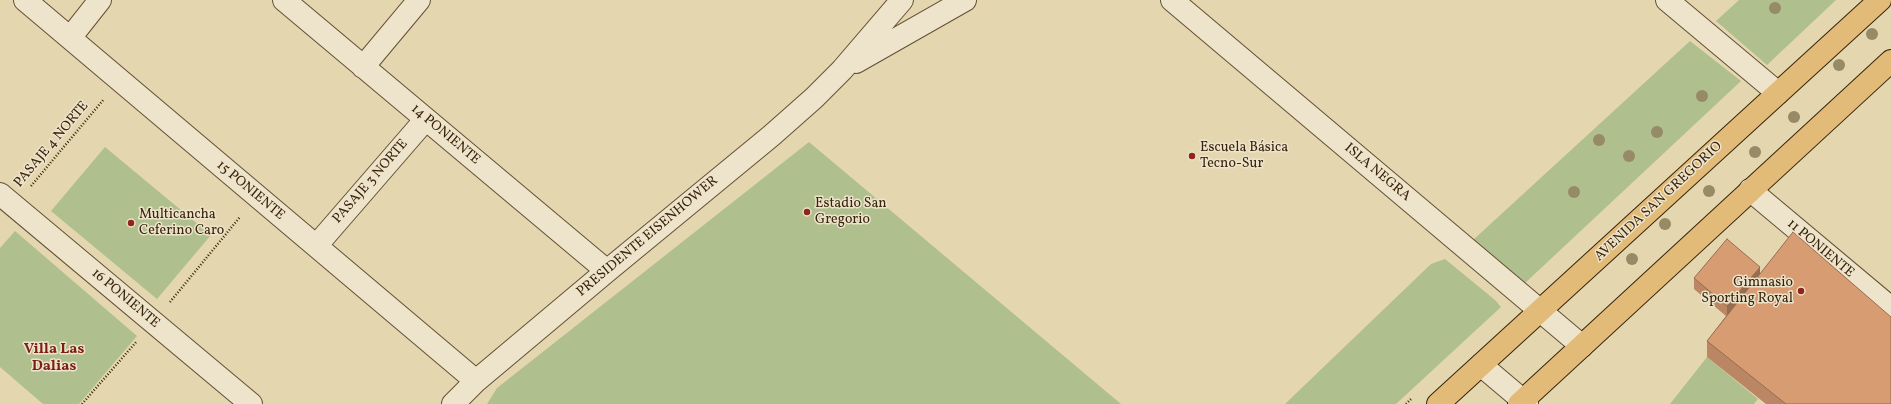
<!DOCTYPE html>
<meta charset="utf-8">
<style>
body{margin:0}
canvas{display:block;background:#e4d6af}
</style>
<canvas width="1891" height="404"></canvas>
<script>
const c = document.querySelector('canvas').getContext('2d');
c.lineJoin = 'round';
function fill(path, color) { c.fillStyle = color; c.fill(path, 'evenodd'); }
const poly = rows => new Path2D(rows.map(r => 'M' + r).join(''));
function stroke(path, color, width, dash) { c.strokeStyle = color; c.lineWidth = width; c.lineCap = dash ? 'butt' : 'round'; c.setLineDash(dash || []); c.stroke(path); }
function write(font, color, halo, rows, align = 'center') {
  c.font = font + ' Vollkorn,serif'; c.lineWidth = 3; c.setLineDash([]); c.textBaseline = 'middle'; c.strokeStyle = halo; c.fillStyle = color; for (const [text, x, y, turn = 0] of rows) {
    c.save(); c.translate(x, y); c.rotate((+turn || 0) * Math.PI / 180); c.textAlign = isNaN(turn) ? turn : align; if (halo) c.strokeText(text, 0, 0); c.fillText(text, 0, 0); c.restore();
  }
}
fill(poly([
 [1739,0,1836,0,1767,65,1716,21],
 [1690,41,1741,81,1524,284,1473,240],
 [809,142,1121,404,487,404,497,388],
 [105,147,211,235,157,299,51,211],
 [15,231,137,336,79,404,43,404,0,367,0,248],
 [1445,259,1495,300,1501,307,1396,404,1285,404,1431,264],
 [1707,357,1758,399,1754,404,1670,404]
]), '#b0bf8e');
const minor = poly([
 [25,0,476,381],
 [284,0,607,271],
 [1172,0,1582,346],
 [1667,0,1778,93],
 [70,38,100,0],
 [856,62,965,0],
 [363,67,419,0],
 [1750,190,1891,308],
 [0,194,251,404],
 [316,246,426,119],
 [1481,365,1527,404],
 [453,404,476,381,607,271,771,136,814,98,842,70,902,0]
]);
const major = poly([
 [1438,404,1880,0],
 [1519,404,1891,61]
]);
stroke(minor, '#635035', 24);
stroke(major, '#38240c', 24);
stroke(poly([
 [31,186,104,99],
 [170,302,240,217],
 [82,404,137,341],
 [1406,404,1412,398]
]), '#38240c', 2.5, [1, 2]);
stroke(minor, '#ede4cb', 22);
stroke(major, '#e2bb78', 22);
c.fillStyle = '#968a67';
for (const [x, y] of [
 [1775,8],
 [1872,34],
 [1839,65],
 [1702,96],
 [1794,117],
 [1657,132],
 [1599,140],
 [1755,152],
 [1629,156],
 [1709,191],
 [1574,192],
 [1665,224],
 [1632,259]
]) { c.beginPath(); c.arc(x, y, 6, 0, 2 * Math.PI); c.fill(); }
fill(poly([
 [1760,274,1891,404,1766,404,1707,357,1707,341,1726,316,1694,289,1694,278]
]), '#ba8663');
fill(poly([
 [1760,267,1760,278,1727,317,1727,306]
]), '#976d50');
const building = poly([
 [1793,232,1891,317,1891,404,1786,404,1707,341,1793,232],
 [1727,239,1760,267,1727,306,1694,278,1727,239]
]);
fill(building, '#d89c73');
stroke(building, '#976d50', 1);
for (const [x, y, r, color] of [
 [1192,156,4,"#8f2418"],
 [807,212,4,"#8f2418"],
 [131,223,4,"#8f2418"],
 [1801,291,4,"#8f2418"]
]) { const dot = new Path2D(); dot.arc(x, y, r, 0, 2 * Math.PI); c.fillStyle = color; c.fill(dot); stroke(dot, '#ede4cb', 1.5); }
write('14px', '#38240c', '#ede4cb', [
 ["14 PONIENTE",445,135,40],
 ["PASAJE 4 NORTE",52,145,-50],
 ["ISLA NEGRA",1377,173,40],
 ["PASAJE 3 NORTE",371,182,-49],
 ["15 PONIENTE",250,191,40],
 ["AVENIDA SAN GREGORIO",1659,202,-43],
 ["PRESIDENTE EISENHOWER",648,237,-40],
 ["11 PONIENTE",1820,249,40],
 ["16 PONIENTE",125,299,40]
]);
write('14px', '#38240c', '#ede4cb', [
 ["Escuela Básica",1200,148],
 ["Tecno-Sur",1200,164],
 ["Estadio San",815,204],
 ["Gregorio",815,220],
 ["Multicancha",139,215],
 ["Ceferino Caro",139,231],
 ["Gimnasio",1793,283,"right"],
 ["Sporting Royal",1793,299,"right"]
], 'left');
write('bold 15px', '#7a1f14', '#ede4cb', [
 ["Villa Las",54,350],
 ["Dalias",54,367]
]);
</script>
